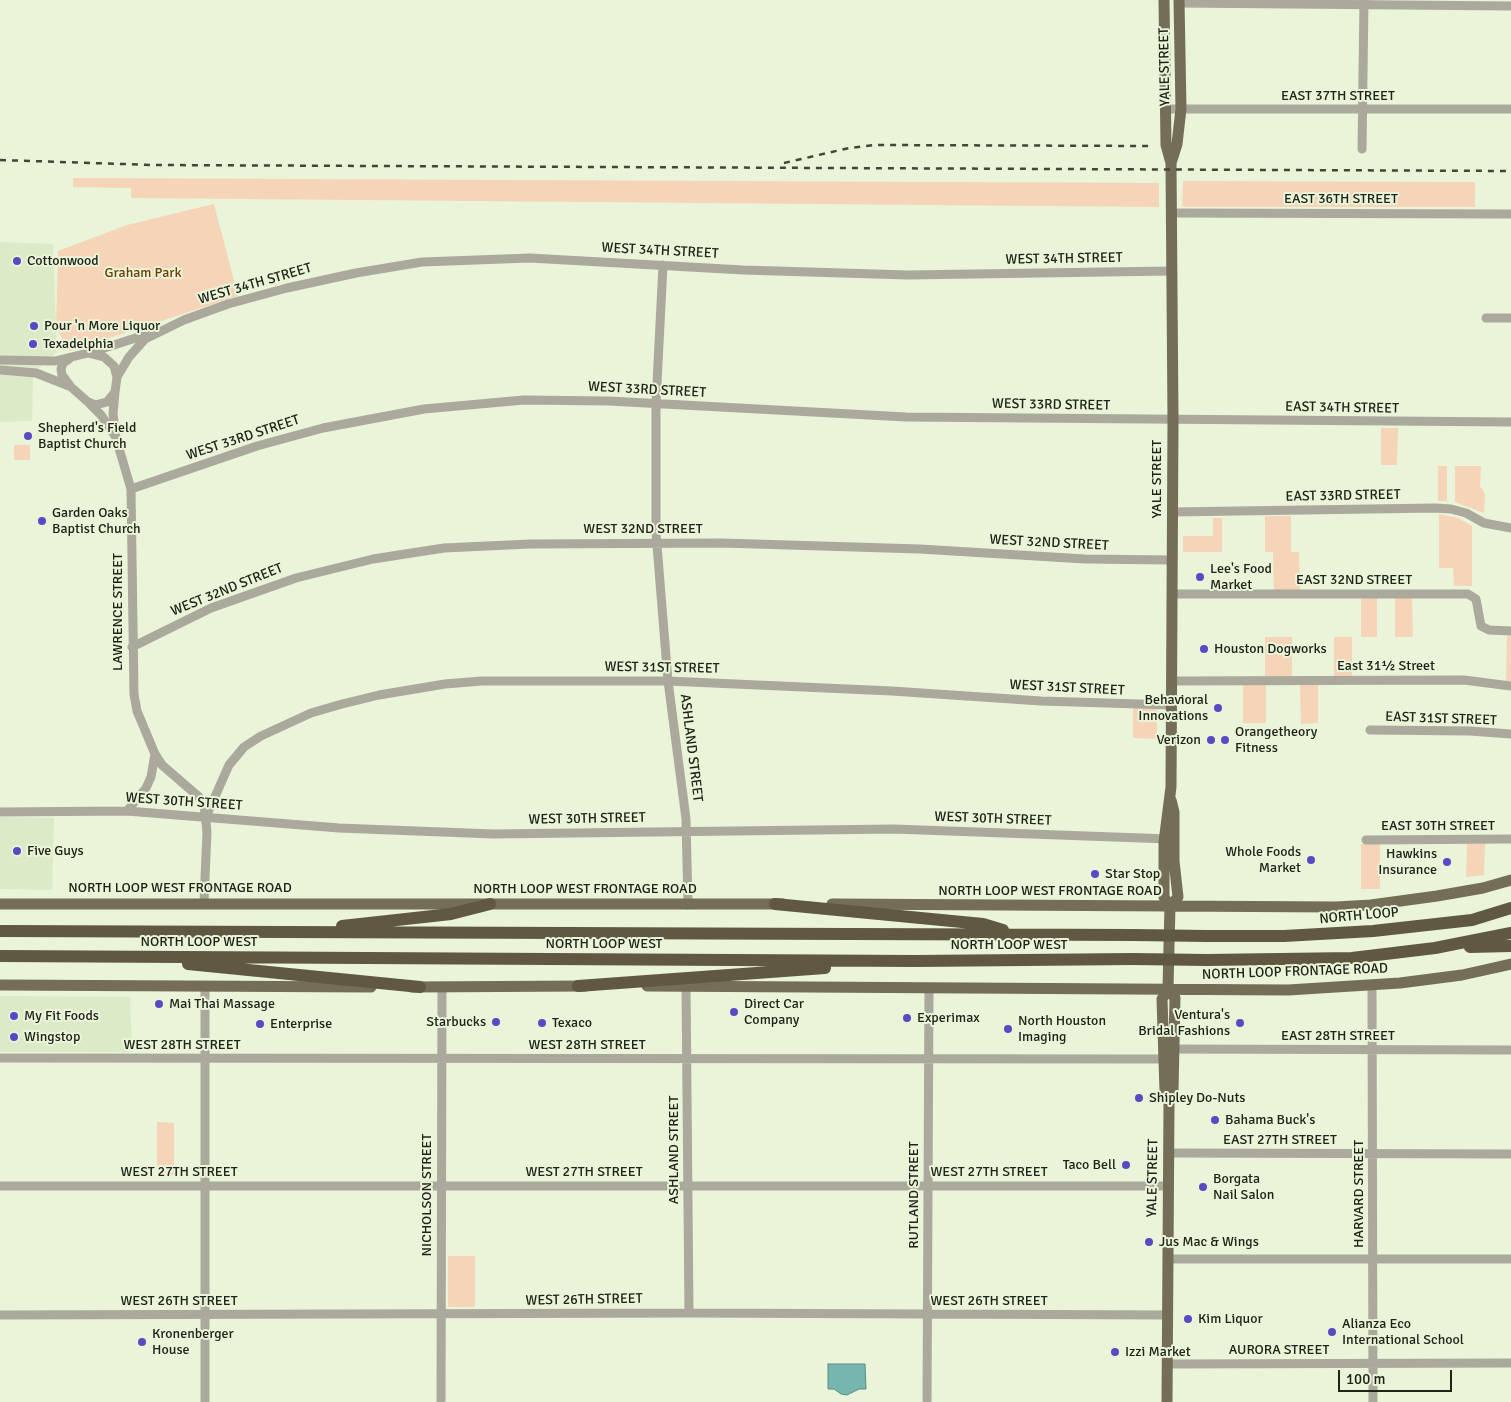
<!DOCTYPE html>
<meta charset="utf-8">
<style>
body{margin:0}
#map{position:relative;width:1511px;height:1402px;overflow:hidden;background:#e9f4d8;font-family:Signika,sans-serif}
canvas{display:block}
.scale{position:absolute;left:1338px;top:1370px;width:114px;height:22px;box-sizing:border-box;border:2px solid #202319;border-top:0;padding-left:6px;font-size:15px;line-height:18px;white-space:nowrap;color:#202319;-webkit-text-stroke:4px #e9f4d8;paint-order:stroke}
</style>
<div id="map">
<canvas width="1511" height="1402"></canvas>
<div class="scale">100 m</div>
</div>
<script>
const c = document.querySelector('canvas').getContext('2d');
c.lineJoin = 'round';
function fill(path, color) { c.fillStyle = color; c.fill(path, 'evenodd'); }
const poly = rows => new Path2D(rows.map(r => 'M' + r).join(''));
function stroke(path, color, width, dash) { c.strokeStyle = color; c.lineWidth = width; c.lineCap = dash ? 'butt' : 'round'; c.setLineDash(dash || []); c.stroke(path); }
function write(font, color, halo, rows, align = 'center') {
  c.font = font + ' Signika,sans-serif'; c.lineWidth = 4; c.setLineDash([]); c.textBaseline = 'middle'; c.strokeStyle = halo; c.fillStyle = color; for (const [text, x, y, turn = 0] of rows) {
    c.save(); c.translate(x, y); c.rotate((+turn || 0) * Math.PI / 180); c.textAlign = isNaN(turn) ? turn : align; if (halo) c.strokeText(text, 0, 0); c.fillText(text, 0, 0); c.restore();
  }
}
fill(poly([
 [0,242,53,244,57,352,33,374,32,421,0,422],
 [0,817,54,818,52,890,0,889],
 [0,996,130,997,132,1052,0,1052]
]), '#ddeac8');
fill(poly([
 [73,178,1159,183,1159,207,131,198,131,188,73,187],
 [1183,181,1475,182,1475,207,1187,207,1182,206],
 [214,204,238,296,69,351,56,327,58,251,127,225],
 [1381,428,1398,428,1397,465,1381,465],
 [14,445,30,445,30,460,14,460],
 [1438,466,1447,466,1447,501,1438,501],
 [1455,466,1481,466,1480,486,1485,494,1484,513,1455,502],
 [1439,514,1458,518,1472,526,1472,586,1454,586,1453,568,1439,568],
 [1265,516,1291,516,1291,552,1299,552,1300,591,1274,591,1273,552,1265,552],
 [1213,518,1222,518,1222,552,1183,552,1183,536,1213,536],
 [1395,597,1412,597,1413,637,1395,637],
 [1361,598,1377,598,1377,637,1361,637],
 [1507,636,1511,636,1511,681,1506,681],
 [1265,637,1292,637,1292,676,1265,676],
 [1334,637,1352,637,1352,676,1334,676],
 [1300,683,1318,683,1318,723,1301,724],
 [1243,685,1266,685,1266,723,1243,723],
 [1133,708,1157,709,1157,739,1133,738],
 [1361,844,1380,844,1380,889,1361,889],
 [1467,844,1485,844,1484,875,1466,877],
 [157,1122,174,1123,174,1175,157,1174],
 [448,1256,475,1256,475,1307,448,1307]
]), '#f6d4b7');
const water = poly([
 [828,1364,865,1364,866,1389,859,1389,847,1395,841,1394,834,1389,828,1389,828,1364]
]);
fill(water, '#77b6af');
stroke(water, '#5d8a82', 1);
stroke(poly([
 [1179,3,1511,6],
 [1165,109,1511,109],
 [1362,149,1364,0],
 [1171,213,1511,214],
 [663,265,656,403,656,533,668,681,686,819,688,905],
 [1486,318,1511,318],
 [89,353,148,334],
 [0,360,55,361,88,353,104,357,114,366,117,377,115,392,107,402,95,405,88,402,71,387,62,375,61,369,63,363,69,359],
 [0,370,36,373,69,386],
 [117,377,129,357,145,339,184,320,228,304,287,288,356,273,422,262,530,258,743,270,908,275,1171,271],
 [115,392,113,414,116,438,131,489,134,694,137,711,155,754,162,765,199,797,204,804,207,832,204,902],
 [89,403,101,415,115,436],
 [131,489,257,446,323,428,424,409,524,400,609,401,906,417,1511,422],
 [1172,512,1435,508,1451,509,1466,513,1484,523,1511,528],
 [1172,594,1468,594,1476,599,1481,626,1489,630,1511,631],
 [132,647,211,608,296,578,373,559,444,548,530,544,722,543,920,549,1085,559,1172,560],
 [1171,681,1464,680,1511,686],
 [1370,730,1470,731,1511,734],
 [127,811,146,788,151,777,155,754],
 [0,812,127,811,339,828,493,834,894,829,1169,839],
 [206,817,229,765,244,747,261,736,311,713,342,704,379,695,445,684,482,681,668,681,892,691,1041,701,1171,705],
 [1366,840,1511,839],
 [686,986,689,1313],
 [1372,986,1373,1402],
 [1167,1049,1511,1050],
 [0,1058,1169,1059],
 [1169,1153,1511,1154],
 [0,1186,1168,1186],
 [1168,1259,1511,1259],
 [0,1315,689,1313,1168,1315],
 [1168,1364,1511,1363],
 [205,1402,205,986],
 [441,1402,442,988],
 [927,1402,929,988]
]), '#aba89c', 9);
stroke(poly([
 [1164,0,1166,145,1171,163,1173,420,1171,787,1164,842,1164,897,1170,907,1169,945,1168,989,1162,999,1165,1091,1169,1104,1167,1402],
 [1171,163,1177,144,1181,109,1179,0],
 [0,904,783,904],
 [832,904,1336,907,1371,905,1437,896,1483,888,1511,880],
 [1170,907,1178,897,1174,861,1174,812,1171,800],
 [0,985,371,987],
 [647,986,1288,990,1400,983,1462,975,1511,964],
 [412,987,586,986],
 [1168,989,1175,998,1173,1091,1169,1104]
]), '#746d58', 11);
stroke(poly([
 [775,904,983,924,1003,930],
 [342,926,451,914,490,904],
 [0,931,1133,935],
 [1207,936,1284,936,1373,931,1472,920,1511,908],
 [1470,947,1511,946],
 [0,956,915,961,1133,959],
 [1207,960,1352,958,1435,948,1511,933],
 [188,964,420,987],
 [578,986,825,968]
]), '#605840', 12);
stroke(poly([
 [0,160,153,165,1511,171],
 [784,163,849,148,875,145,1149,146]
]), '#424639', 2.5, [6, 6]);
stroke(poly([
 [1133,935,1207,936],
 [1133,959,1207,960]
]), '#605840', 12);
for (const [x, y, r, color] of [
 [17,261,5,"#574ac2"],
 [34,326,5,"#574ac2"],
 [33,344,5,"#574ac2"],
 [28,436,5,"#574ac2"],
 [42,521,5,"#574ac2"],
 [1200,577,5,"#574ac2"],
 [1204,649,5,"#574ac2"],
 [1218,708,5,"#574ac2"],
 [1211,740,5,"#574ac2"],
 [1225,740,5,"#574ac2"],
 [17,851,5,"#574ac2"],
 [1311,860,5,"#574ac2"],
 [1447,862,5,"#574ac2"],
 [1095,874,5,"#574ac2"],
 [159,1004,5,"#574ac2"],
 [734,1012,5,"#574ac2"],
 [14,1016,5,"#574ac2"],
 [907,1018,5,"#574ac2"],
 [496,1022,5,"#574ac2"],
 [542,1023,5,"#574ac2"],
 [1240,1023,5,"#574ac2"],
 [260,1024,5,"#574ac2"],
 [1008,1029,5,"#574ac2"],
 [14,1037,5,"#574ac2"],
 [1139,1098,5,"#574ac2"],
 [1215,1120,5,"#574ac2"],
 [1126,1165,5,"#574ac2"],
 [1203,1187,5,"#574ac2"],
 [1149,1242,5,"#574ac2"],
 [1188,1319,5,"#574ac2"],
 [1332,1332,5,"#574ac2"],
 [142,1342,5,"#574ac2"],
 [1115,1352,5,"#574ac2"]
]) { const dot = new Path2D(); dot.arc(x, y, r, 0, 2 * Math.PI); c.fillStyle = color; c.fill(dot); stroke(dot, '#e9f4d8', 2); }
write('14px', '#202319', '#e9f4d8', [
 ["YALE STREET",1165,67,-91],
 ["EAST 37TH STREET",1338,96],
 ["EAST 36TH STREET",1341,199],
 ["WEST 34TH STREET",660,251,3],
 ["WEST 34TH STREET",1064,259,-1],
 ["WEST 34TH STREET",255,284,-16],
 ["WEST 33RD STREET",647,390,3],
 ["WEST 33RD STREET",1051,405,1],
 ["EAST 34TH STREET",1342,408,1],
 ["WEST 33RD STREET",243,438,-18],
 ["YALE STREET",1157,479,-90],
 ["EAST 33RD STREET",1343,496,-1],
 ["WEST 32ND STREET",643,529],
 ["WEST 32ND STREET",1049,543,3],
 ["EAST 32ND STREET",1354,580],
 ["WEST 32ND STREET",227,590,-22],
 ["LAWRENCE STREET",118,612,-90],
 ["East 31½ Street",1386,666],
 ["WEST 31ST STREET",662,668,1],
 ["WEST 31ST STREET",1067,688,3],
 ["EAST 31ST STREET",1441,719,2],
 ["ASHLAND STREET",691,748,83],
 ["WEST 30TH STREET",184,802,4],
 ["WEST 30TH STREET",587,819,-1],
 ["WEST 30TH STREET",993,819,2],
 ["EAST 30TH STREET",1438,826],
 ["NORTH LOOP WEST FRONTAGE ROAD",180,888],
 ["NORTH LOOP WEST FRONTAGE ROAD",585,889],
 ["NORTH LOOP WEST FRONTAGE ROAD",1050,891],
 ["NORTH LOOP",1359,916,-5],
 ["NORTH LOOP WEST",199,942],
 ["NORTH LOOP WEST",604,944],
 ["NORTH LOOP WEST",1009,945],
 ["NORTH LOOP FRONTAGE ROAD",1295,972,-2],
 ["EAST 28TH STREET",1338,1036],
 ["WEST 28TH STREET",182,1045],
 ["WEST 28TH STREET",587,1045],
 ["EAST 27TH STREET",1280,1140],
 ["ASHLAND STREET",674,1150,-90],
 ["WEST 27TH STREET",179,1172],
 ["WEST 27TH STREET",584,1172],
 ["WEST 27TH STREET",989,1172],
 ["YALE STREET",1153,1178,-89],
 ["HARVARD STREET",1359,1194,-90],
 ["NICHOLSON STREET",427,1195,-90],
 ["RUTLAND STREET",914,1195,-90],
 ["WEST 26TH STREET",584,1300,-1],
 ["WEST 26TH STREET",179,1301],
 ["WEST 26TH STREET",989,1301],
 ["AURORA STREET",1279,1350]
]);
write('14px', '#202319', '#e9f4d8', [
 ["Cottonwood",27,261],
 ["Pour 'n More Liquor",44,326],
 ["Texadelphia",43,344],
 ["Shepherd's Field",38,428],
 ["Baptist Church",38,444],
 ["Garden Oaks",52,513],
 ["Baptist Church",52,529],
 ["Lee's Food",1210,569],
 ["Market",1210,585],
 ["Houston Dogworks",1214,649],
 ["Behavioral",1208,700,"right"],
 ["Innovations",1208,716,"right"],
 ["Orangetheory",1235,732],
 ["Fitness",1235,748],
 ["Verizon",1201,740,"right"],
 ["Five Guys",27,851],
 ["Whole Foods",1301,852,"right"],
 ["Market",1301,868,"right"],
 ["Hawkins",1437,854,"right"],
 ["Insurance",1437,870,"right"],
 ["Star Stop",1105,874],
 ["Mai Thai Massage",169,1004],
 ["Direct Car",744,1004],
 ["Company",744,1020],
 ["Ventura's",1230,1015,"right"],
 ["Bridal Fashions",1230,1031,"right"],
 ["My Fit Foods",24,1016],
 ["Experimax",917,1018],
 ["North Houston",1018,1021],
 ["Imaging",1018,1037],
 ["Starbucks",486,1022,"right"],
 ["Texaco",552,1023],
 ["Enterprise",270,1024],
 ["Wingstop",24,1037],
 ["Shipley Do-Nuts",1149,1098],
 ["Bahama Buck's",1225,1120],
 ["Taco Bell",1116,1165,"right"],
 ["Borgata",1213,1179],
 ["Nail Salon",1213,1195],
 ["Jus Mac & Wings",1159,1242],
 ["Kim Liquor",1198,1319],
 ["Alianza Eco",1342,1324],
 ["International School",1342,1340],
 ["Kronenberger",152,1334],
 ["House",152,1350],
 ["Izzi Market",1125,1352]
], 'left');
write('14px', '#6e3c00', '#e9f4d8', [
 ["Graham Park",143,273]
]);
</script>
